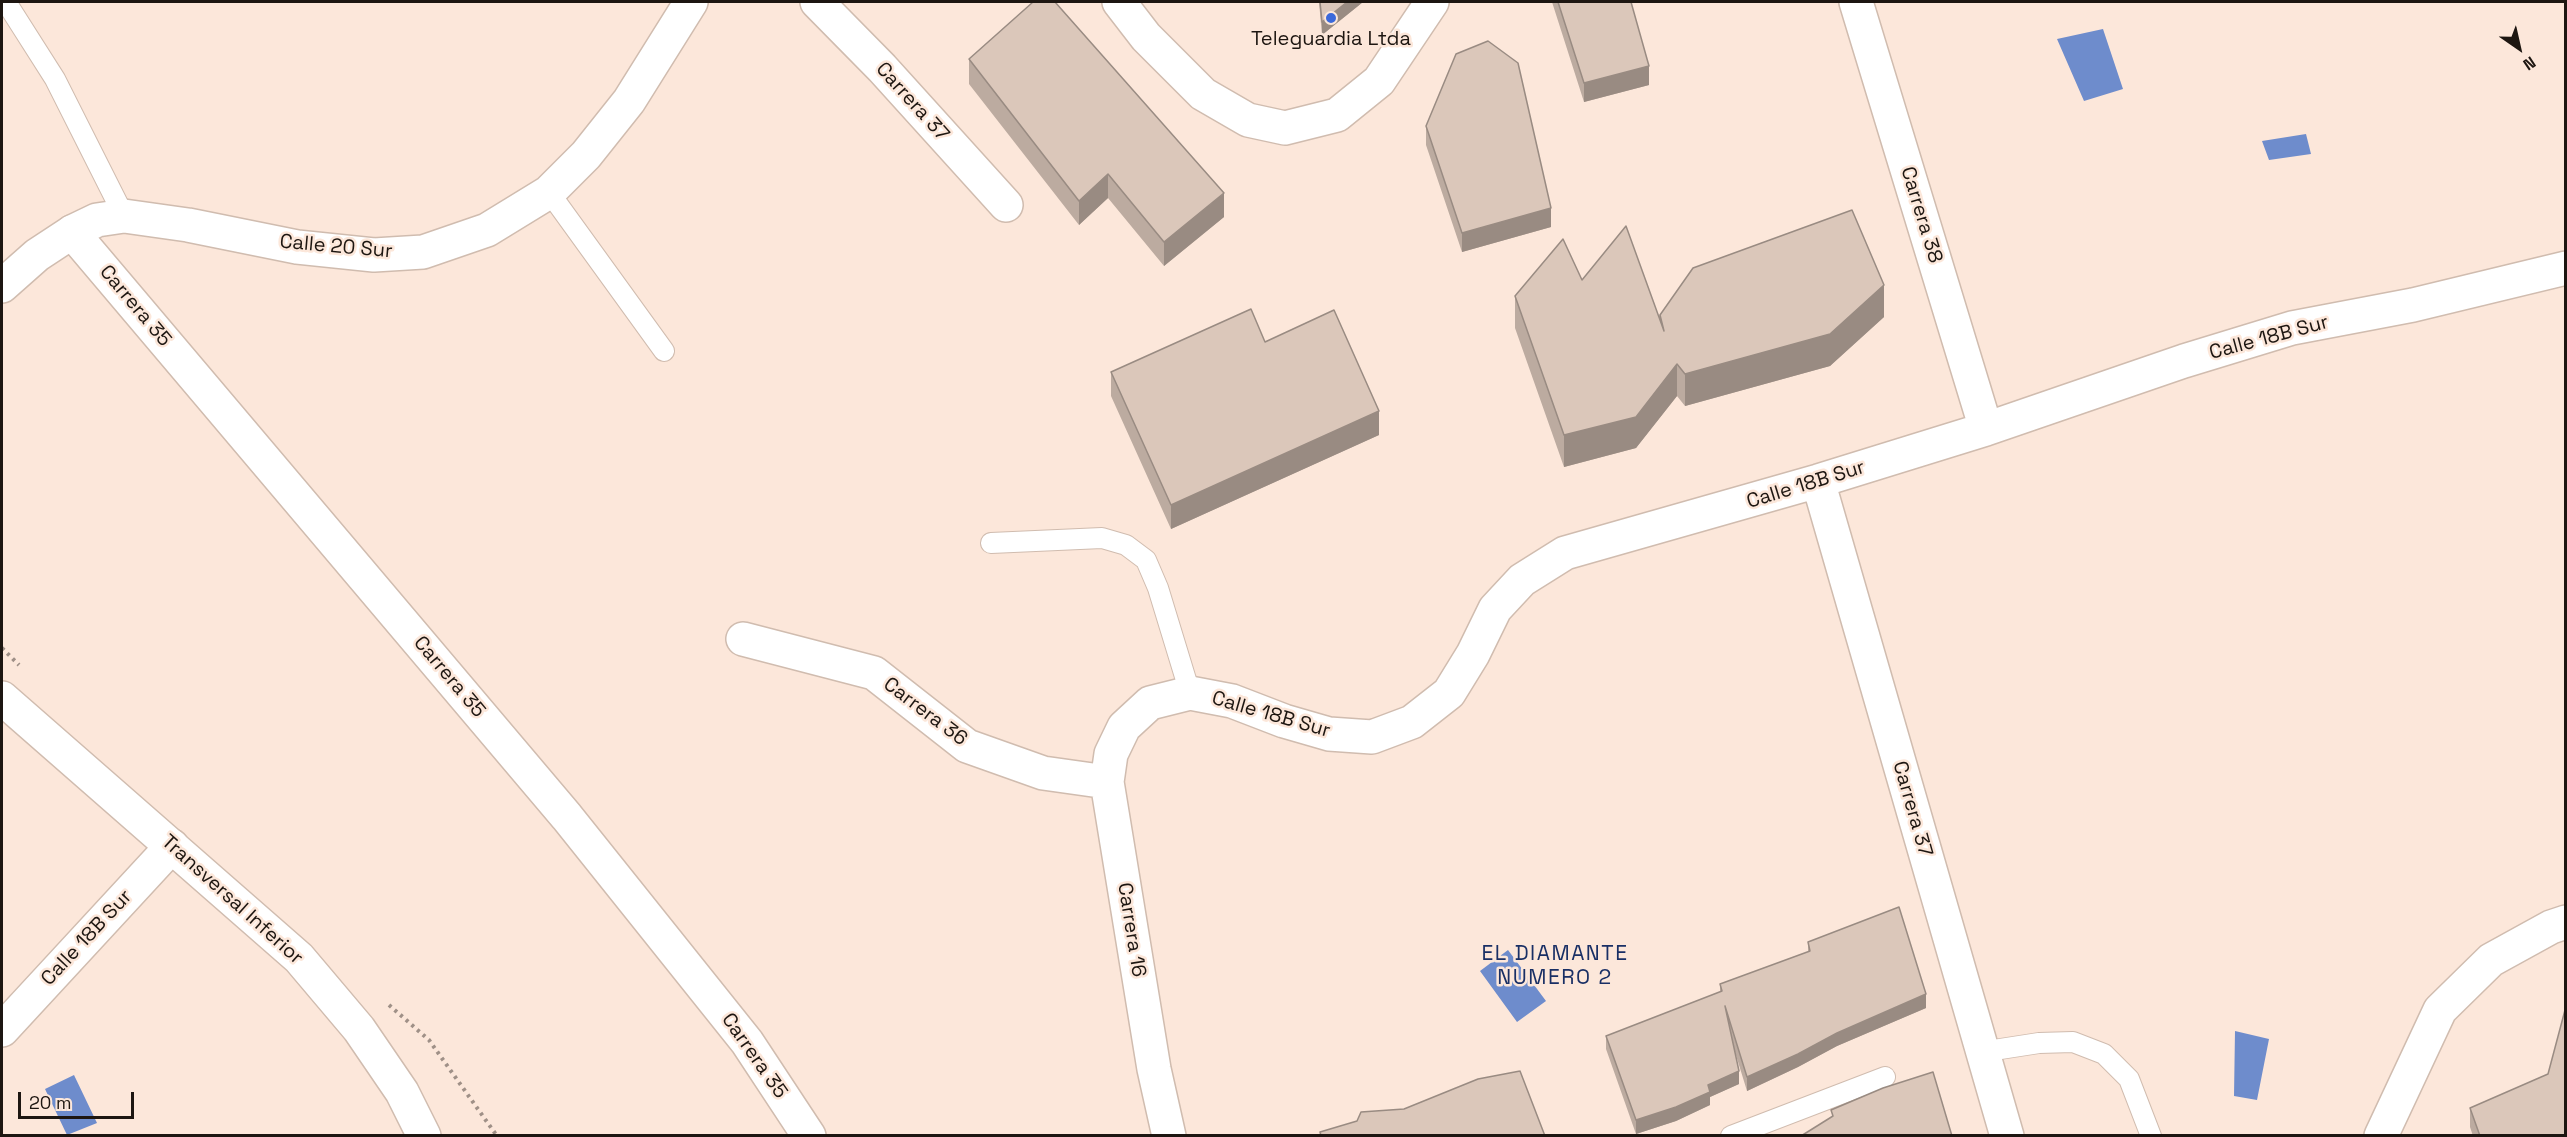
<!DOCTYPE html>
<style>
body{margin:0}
#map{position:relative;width:2567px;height:1137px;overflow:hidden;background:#fce7da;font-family:"Space Grotesk",sans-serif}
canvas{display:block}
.frame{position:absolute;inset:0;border:3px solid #1d1611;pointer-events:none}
.north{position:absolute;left:2489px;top:18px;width:60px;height:60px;-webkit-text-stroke:4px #fce7da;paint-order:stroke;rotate:146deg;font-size:16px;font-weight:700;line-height:24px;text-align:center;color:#1d1611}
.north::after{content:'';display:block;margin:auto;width:21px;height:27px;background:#1d1611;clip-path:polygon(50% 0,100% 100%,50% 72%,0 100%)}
.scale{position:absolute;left:18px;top:1092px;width:116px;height:27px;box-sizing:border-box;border:3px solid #1d1611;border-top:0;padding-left:8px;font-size:18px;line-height:21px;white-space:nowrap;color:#1d1611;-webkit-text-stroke:4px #fce7da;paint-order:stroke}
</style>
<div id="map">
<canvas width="2567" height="1137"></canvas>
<div class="frame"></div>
<div class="north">N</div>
<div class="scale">20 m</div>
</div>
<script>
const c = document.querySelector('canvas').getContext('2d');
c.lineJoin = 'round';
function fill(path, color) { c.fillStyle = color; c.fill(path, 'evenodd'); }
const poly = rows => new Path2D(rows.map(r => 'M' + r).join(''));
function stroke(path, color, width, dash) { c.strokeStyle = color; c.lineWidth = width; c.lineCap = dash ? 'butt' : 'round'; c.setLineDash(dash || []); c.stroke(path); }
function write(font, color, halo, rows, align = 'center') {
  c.font = font + ' "Space Grotesk",sans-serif'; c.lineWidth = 5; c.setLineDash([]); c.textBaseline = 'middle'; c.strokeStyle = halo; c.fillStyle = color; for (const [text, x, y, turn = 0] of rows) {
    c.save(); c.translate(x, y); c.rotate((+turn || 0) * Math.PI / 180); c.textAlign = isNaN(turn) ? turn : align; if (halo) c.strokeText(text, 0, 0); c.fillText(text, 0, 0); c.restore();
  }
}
fill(poly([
 [2103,29,2123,89,2084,101,2057,39],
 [2306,134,2311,154,2269,160,2262,141],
 [1508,950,1546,1001,1517,1022,1480,971],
 [2235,1031,2269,1039,2257,1100,2234,1096],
 [74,1075,97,1123,67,1135,45,1089]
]), '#6e8ccc');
const lane = poly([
 [6,2,55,79,124,216],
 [549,192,664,351],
 [991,543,1102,538,1126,545,1146,560,1158,588,1190,693],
 [1981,1052,2039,1043,2073,1042,2104,1054,2129,1079,2151,1136],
 [1731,1136,1885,1077]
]);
const street = poly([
 [817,2,882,68,1006,205],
 [1856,2,1986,429],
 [72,232,567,817,747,1042,809,1136],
 [1818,481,2007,1136],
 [743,639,874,673,967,746,1043,773,1107,782],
 [2,1030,172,846],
 [1169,1136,1154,1069,1107,782,1111,754,1124,727,1150,703,1190,693,1232,701,1284,721,1329,734,1372,737,1412,722,1449,693,1473,654,1495,609,1522,580,1565,553,1818,481,1986,429,2184,361,2292,328,2413,305,2566,268],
 [2381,1136,2440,1010,2491,960,2551,927,2566,922]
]);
const secondary = poly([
 [1119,2,1146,37,1203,94,1248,120,1285,128,1337,115,1379,81,1432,2],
 [2,286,37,255,72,232,97,220,124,216,188,225,297,247,374,255,423,252,487,230,549,192,586,155,629,101,691,2],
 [2,698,299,958,359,1029,402,1092,424,1136]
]);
stroke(lane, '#d0bcaf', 22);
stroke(street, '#d0bcaf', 36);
stroke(secondary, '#d0bcaf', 36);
stroke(poly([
 [2,648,19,665],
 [389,1005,429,1040,497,1136]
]), '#9f9087', 4, [3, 4.5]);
stroke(lane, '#fff', 20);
stroke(street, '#fff', 33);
stroke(secondary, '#fff', 33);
fill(poly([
 [1319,2,1363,2,1322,35],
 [1552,2,1631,2,1649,85,1584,102],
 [969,59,1224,217,1164,266,1108,198,1079,225,969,84],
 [1426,126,1551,227,1462,252,1426,145],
 [1582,280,1660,319,1660,315,1884,317,1830,366,1685,406,1677,396,1636,448,1564,467,1515,328,1515,296],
 [1265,342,1379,435,1171,529,1111,396,1111,372],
 [1808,942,1926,1008,1837,1046,1798,1067,1747,1091,1735,1052,1739,1084,1710,1097,1710,1105,1676,1121,1636,1134,1606,1049,1606,1036,1720,992,1720,984,1808,952],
 [2470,1108,2565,1136,2473,1136,2470,1127]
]), '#bcaba0');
fill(poly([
 [1347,2,1363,2,1322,35,1322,22],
 [1649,66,1649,85,1584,102,1584,83],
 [1108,174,1108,198,1079,225,1079,201],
 [1224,193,1224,217,1164,266,1164,242],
 [1551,208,1551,227,1462,252,1462,233],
 [1884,285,1884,317,1830,366,1685,406,1685,374],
 [1677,364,1677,396,1636,448,1564,467,1564,435],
 [1379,411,1379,435,1171,529,1171,505],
 [1926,994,1926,1008,1837,1046,1798,1067,1747,1091,1747,1077,1837,1033],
 [1739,1071,1739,1084,1710,1097,1710,1105,1676,1121,1636,1134,1636,1120,1708,1085]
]), '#998b82');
const building = poly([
 [1033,2,1055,2,1224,193,1164,242,1108,174,1079,201,969,59,1033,2],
 [1320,2,1347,2,1322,22,1320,2],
 [1558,2,1631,2,1649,66,1584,83,1558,2],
 [1488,41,1518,63,1551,208,1462,233,1426,126,1456,54,1488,41],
 [1852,210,1884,285,1830,334,1685,374,1677,364,1636,417,1564,435,1515,296,1563,239,1582,280,1626,226,1664,331,1660,315,1693,268,1852,210],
 [1251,309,1265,342,1334,310,1379,411,1171,505,1111,372,1251,309],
 [1899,907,1926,994,1837,1033,1798,1054,1747,1077,1725,1006,1739,1071,1708,1085,1710,1092,1676,1107,1636,1120,1606,1036,1722,991,1720,984,1810,951,1808,942,1899,907],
 [2565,1010,2565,1136,2480,1136,2470,1108,2548,1074,2565,1010],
 [1520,1071,1545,1136,1321,1136,1320,1132,1357,1121,1361,1112,1404,1109,1478,1079,1520,1071],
 [1933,1072,1952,1136,1801,1136,1833,1116,1831,1110,1883,1088,1933,1072]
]);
fill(building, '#dbc7ba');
stroke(building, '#998b82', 1.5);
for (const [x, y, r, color] of [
 [1331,18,6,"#3b69da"]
]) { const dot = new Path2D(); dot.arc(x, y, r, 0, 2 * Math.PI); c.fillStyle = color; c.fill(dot); stroke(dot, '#fce7da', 2); }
write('20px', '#1d1611', '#fce7da', [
 ["Teleguardia Ltda",1331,40]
]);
write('20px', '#1d1611', '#fce7da', [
 ["Carrera 37",912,102,48],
 ["Carrera 38",1921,215,73],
 ["Calle 20 Sur",336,247,5],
 ["Carrera 35",135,306,50],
 ["Calle 18B Sur",2269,338,-15],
 ["Calle 18B Sur",1806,485,-17],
 ["Carrera 35",449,677,50],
 ["Carrera 36",925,712,37],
 ["Calle 18B Sur",1271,715,16],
 ["Carrera 37",1912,809,74],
 ["Transversal Inferior",232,900,42],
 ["Carrera 16",1131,930,81],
 ["Calle 18B Sur",87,938,-47],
 ["Carrera 35",754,1056,55]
]);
c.letterSpacing = '1.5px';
write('21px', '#192f65', '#fce7da', [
 ["EL DIAMANTE",1555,954],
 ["NUMERO 2",1555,978]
]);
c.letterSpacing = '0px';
</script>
